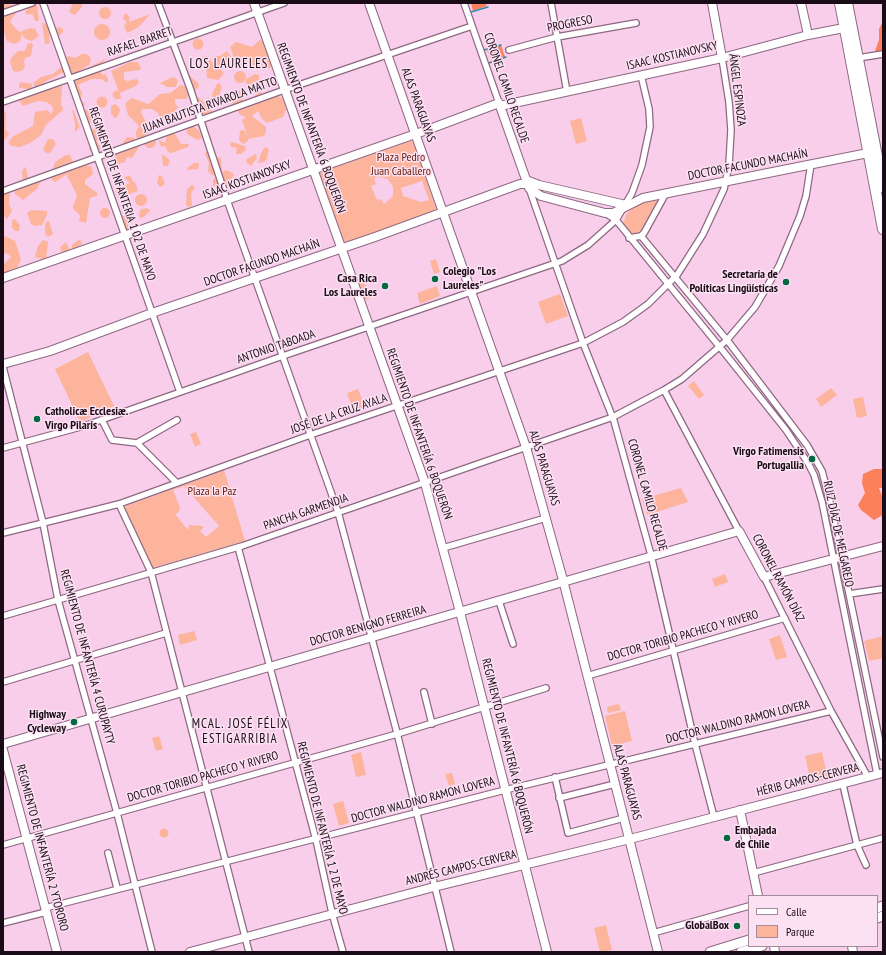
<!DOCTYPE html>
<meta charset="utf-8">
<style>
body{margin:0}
#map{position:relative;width:886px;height:955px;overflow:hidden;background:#f9ceeb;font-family:"PT Sans Narrow",sans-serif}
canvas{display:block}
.frame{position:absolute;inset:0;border:4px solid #1a0c16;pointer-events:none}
.legend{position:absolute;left:748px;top:895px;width:130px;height:52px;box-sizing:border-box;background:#fce1f3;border:1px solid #a28c9b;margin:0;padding:5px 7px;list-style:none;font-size:12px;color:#1a0c16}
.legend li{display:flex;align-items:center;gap:8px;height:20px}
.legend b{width:20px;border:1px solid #a28c9b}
</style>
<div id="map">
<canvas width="886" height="955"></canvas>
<div class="frame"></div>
<ul class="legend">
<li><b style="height:5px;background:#fff"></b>Calle</li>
<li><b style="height:11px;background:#fdb49d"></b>Parque</li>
</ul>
</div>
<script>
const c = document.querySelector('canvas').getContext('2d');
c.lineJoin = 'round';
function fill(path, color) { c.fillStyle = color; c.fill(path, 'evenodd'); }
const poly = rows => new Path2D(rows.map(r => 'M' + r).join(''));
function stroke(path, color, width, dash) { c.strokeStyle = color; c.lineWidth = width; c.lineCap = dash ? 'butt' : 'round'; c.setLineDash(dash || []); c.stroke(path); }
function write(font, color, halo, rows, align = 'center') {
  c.font = font + ' "PT Sans Narrow",sans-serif'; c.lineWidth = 3; c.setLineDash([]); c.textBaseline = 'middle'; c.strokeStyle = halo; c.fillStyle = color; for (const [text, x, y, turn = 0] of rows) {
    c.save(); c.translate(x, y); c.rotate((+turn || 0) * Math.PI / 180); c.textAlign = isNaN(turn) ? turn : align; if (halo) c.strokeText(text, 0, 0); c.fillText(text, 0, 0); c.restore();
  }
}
fill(poly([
 [6,3,11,5,15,10,16,13,10,21,15,28,20,32,30,28,35,29,39,36,32,41,26,39,21,34,21,40,19,42,14,44,7,41,3,28,3,5],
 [33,3,37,3,39,21,35,21,33,15,30,14,27,15,25,12],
 [73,3,82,4,82,7,75,15,69,12],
 '99 13a6 6 0 1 1 12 0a6 6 0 1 1-12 0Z',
 [126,13,130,18,129,22,150,14,139,27,127,33,124,26,127,22,123,19,124,15],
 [42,23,53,24,53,30,59,27,63,29,63,32,58,37,55,38,52,34,49,35,50,43,45,44],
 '94 32a8 8 0 1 1 16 0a8 8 0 1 1-16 0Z',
 '192.5 44a5.5 5.5 0 1 1 11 0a5.5 5.5 0 1 1-11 0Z',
 [260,40,264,41,274,60,270,68,254,67,249,61,243,68,238,69,231,65,233,55,230,47,236,42,252,47],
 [31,43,33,45,31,56,25,58,24,62,25,66,23,70,17,72,13,71,10,62,11,58,18,51,24,51,27,47,27,44],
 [227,51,231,57,222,68,221,71,224,72,222,76,218,80,207,78,206,66,201,59,203,57,208,56,212,62,215,62,216,60,213,59,214,56,220,56],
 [82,54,87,54,90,57,91,61,89,65,77,72,73,74,68,71,63,59,69,56,75,58],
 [105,59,103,63,98,64,96,71,100,72,103,75,105,74,108,78,108,82,105,82,102,79,92,79,78,85,82,93,80,101,84,102,85,105,80,109,76,108,75,105,78,101,73,100,71,85,74,81,88,71,88,68],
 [130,62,138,62,141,68,140,70,124,72,124,79,127,81,137,79,139,82,136,86,120,93,121,99,115,99,112,94,116,90,119,92,111,71],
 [61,67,64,72,46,81,40,88,42,90,62,86,61,104,63,110,46,125,41,135,32,142,20,147,12,146,8,143,12,137,33,126,35,112,47,110,51,114,53,110,52,106,47,102,38,101,23,106,18,99,36,89,33,83,41,77,53,74],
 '234 77a6 6 0 1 1 12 0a6 6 0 1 1-12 0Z',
 [188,74,199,84,198,88,193,92,188,79],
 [255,74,259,75,259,80,249,85,246,83,246,79],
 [173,77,178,80,176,87,167,87,160,83],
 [22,82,32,84,31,89,19,88,19,84],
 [220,83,222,88,220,92,220,98,217,101,212,99,212,94,217,84],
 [181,85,186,87,191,93,186,99,175,99,175,103,178,107,169,119,160,118,158,113,152,109,142,109,141,113,146,122,140,126,144,131,149,132,140,139,136,137,136,132,139,126,128,115,125,103,132,98,148,104,160,94,170,93],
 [242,88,245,89,246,92,241,104,246,104,260,91,265,99,277,95,283,99,287,108,283,117,267,123,262,119,258,111,252,116,266,127,266,131,264,136,248,139,248,141,243,144,239,140,240,131,242,130,245,131,248,137,242,120,246,117,240,115,237,110,239,106,233,104,231,100],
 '96.5 102a5.5 5.5 0 1 1 11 0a5.5 5.5 0 1 1-11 0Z',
 [198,97,211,108,212,111,208,114,201,114,197,103],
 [115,104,119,107,120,111,117,117,115,118,111,114,111,106],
 [96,107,99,109,91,116,91,122,87,124,82,115,84,111],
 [3,110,6,114,5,129,9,134,3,142],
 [72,110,74,111,79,125,79,128,75,132,75,123],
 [581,118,587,141,576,144,570,121],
 [192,125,199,131,202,138,198,140,188,135,186,129,187,126],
 [92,129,96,129,99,135,97,142,100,146,100,152,97,153,92,153,89,149,93,141,88,131],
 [172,133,175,134,181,144,189,144,188,147,171,153,168,152,165,146,162,147,160,145,159,140,165,143,167,135],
 '144 142a6 6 0 1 1 12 0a6 6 0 1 1-12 0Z',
 [127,137,134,138,139,147,132,158,127,157,125,162,117,164,115,155,116,153,122,153,120,147],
 [48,139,53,139,56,144,50,153,46,153,43,149],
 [411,141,414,143,436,209,435,211,347,243,344,241,320,174,321,172],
 [379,177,388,179,393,187,393,196,384,204,381,199,377,200,371,186,376,184,374,178],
 [422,181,429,200,421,202,403,196,401,188],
 [232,142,245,146,246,150,241,154,236,154,237,148,231,147,230,144],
 [265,147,269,149,267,159,264,162,258,163,261,153],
 [206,152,210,152,212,156,221,158,222,172,227,170,234,174,231,181,221,189,217,189,213,185,213,179,215,178,219,181,218,175,212,175,208,171,209,163,205,154],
 [162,154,170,160,168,166,163,166],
 [256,154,257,158,251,166,246,162,247,159],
 [66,155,70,155,75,167,85,165,92,167,93,174,85,180,85,184,97,193,97,196,90,198,86,223,79,221,80,215,74,210,73,207,77,195,67,176,69,173,55,182,52,180,51,175,55,162],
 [194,163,199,163,198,169,188,170,187,168],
 [24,167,26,168,29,182,41,181,37,189,23,200,15,194,14,190,23,182,22,172],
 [159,175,162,176,165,184,160,187,157,183],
 [128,176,130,176,133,180,132,182,135,182,138,191,118,198,115,189,130,183,124,178],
 [192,185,195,187,191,194,192,206,188,207,186,205,187,189],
 [3,189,9,190,10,195,9,203,12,211,7,219,3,215],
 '135 200a6 6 0 1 1 12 0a6 6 0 1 1-12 0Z',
 [658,200,641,232,636,235,630,235,623,227,623,223,627,213,640,203],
 '100 213a5 5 0 1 1 10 0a5 5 0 1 1-10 0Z',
 [146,208,150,210,148,213,142,218,139,217,140,210],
 [31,210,47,211,47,215,42,225,35,226,31,224,27,213],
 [122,216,128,216,129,219,128,229,126,232,119,219],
 [15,219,20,225,19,231,15,231,12,228,12,220],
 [49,221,53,234,48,237,45,234,45,226,46,222],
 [5,236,15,241,21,259,15,273,3,277,3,265,11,257,8,254,3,253,3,237],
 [80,239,82,244,72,250,72,245],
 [43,240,48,242,46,260,35,257,38,246],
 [66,242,70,250,67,254,62,253,60,247],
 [436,259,440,272,434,274,430,261],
 [362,275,370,298,365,300,357,277],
 [437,286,440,296,420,304,417,293],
 [560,294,568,316,546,324,538,302],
 [88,352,114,406,80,422,55,369],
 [694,381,704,395,699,399,688,386],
 [831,388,837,395,821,407,816,399],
 [358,389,366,409,354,413,347,393],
 [863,397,867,416,857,418,853,399],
 [196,432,201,444,195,447,190,434],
 [224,470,245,541,153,568,125,509,126,506],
 [184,486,219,526,206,537,200,531,204,527,202,526,189,525,188,530,175,514,179,512,180,508,173,490],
 [681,488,688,502,647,515,642,499],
 [725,574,728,582,715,587,712,579],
 [194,631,197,640,180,645,178,635],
 [780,635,787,657,776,660,769,639],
 [883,636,883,658,869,661,864,641],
 [619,704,621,710,608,713,607,707],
 [625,711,632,741,612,746,605,716],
 [159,736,163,749,156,751,152,738],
 [361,752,366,775,356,777,351,755],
 [822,752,828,779,811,783,805,756],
 [452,773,455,784,449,786,445,774],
 [343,801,349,823,339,826,333,804],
 '159.5 833a4.5 4.5 0 1 1 9 0a4.5 4.5 0 1 1-9 0Z',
 [606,925,612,950,600,952,594,928]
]), '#fdb49d');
fill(poly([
 [471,3,486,3,487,6,473,11],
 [883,21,883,57,875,51,879,40,879,29],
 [501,45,505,57,492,61,487,50],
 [874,469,883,469,883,488,879,488,883,498,883,515,874,520,861,510,858,505,865,493,862,483,863,474]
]), '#fc815a');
stroke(poly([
 [471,12,488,7],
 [484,50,501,45],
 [489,63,506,57]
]), '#298ea6', 1.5);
const street = poly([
 [43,3,180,392],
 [158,3,190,88,227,200,338,512,396,729,451,952],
 [464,3,499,103],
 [551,3,567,92],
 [3,13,32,3],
 [509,50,557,37,636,23],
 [858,58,883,54],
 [3,102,284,3],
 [529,188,583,343,614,421,651,555,695,744,714,817],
 [3,191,284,90,472,26],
 [605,213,616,220,723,351,786,430,808,463,814,475,822,502,877,774],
 [641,236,727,340,807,445,822,471,830,502,883,757],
 [629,238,641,236,644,233,666,193],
 [3,367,43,523,58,600,117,813,152,952],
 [664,390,739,531],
 [102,420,112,440,137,443,177,483],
 [137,443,177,420],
 [3,448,84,426,277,358,562,261,588,245,616,220,632,193,642,165,650,127,649,109,641,75],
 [119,504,151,572,249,952],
 [3,533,119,504,310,435,583,343,623,322,648,304,677,275,703,234,724,189,729,165,731,130,729,102,722,58],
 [238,547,316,840,332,913,343,952],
 [443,548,546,518],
 [764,577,831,711,868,777],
 [849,594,883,589],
 [499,601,513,644],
 [3,616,242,546,613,417,664,390,682,379,727,340,755,307,779,266,800,216,806,196,811,164],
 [587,676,785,618],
 [3,682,166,633],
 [424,692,432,724],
 [555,777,568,833,624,818],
 [843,785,857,845,866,865],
 [559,798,615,784],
 [3,845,397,734,546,688],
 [108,853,117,888],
 [753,873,883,838],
 [45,908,505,790,831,711],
 [3,923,46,912],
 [653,933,749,906]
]);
const secondary = poly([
 [254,3,425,483,460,612,547,952],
 [369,3,526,447,563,580,658,952],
 [712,3,722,58],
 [801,3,808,35],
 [500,106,722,58,808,35,849,27],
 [526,180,539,185,626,205],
 [3,278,427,130,499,103,529,188,541,196,605,213,613,213,643,198,873,152],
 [3,364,50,351,152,313,375,237,520,184,527,184],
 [3,744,739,531,764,577,883,546],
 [3,750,57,952],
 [740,810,758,896],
 [774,946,775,952],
 [852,946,853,952],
 [190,952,434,887,630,839,883,773]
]);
const primary = poly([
 [877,908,883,906],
 [877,918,883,916],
 [710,952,749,940],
 [741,952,762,946]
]);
const highway = poly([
 [840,3,883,229],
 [847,3,883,187]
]);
stroke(street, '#8d6882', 8);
stroke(secondary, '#8d6882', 10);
stroke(primary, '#8d6882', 11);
stroke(highway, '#8d6882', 12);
stroke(street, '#fff', 5.5);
stroke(secondary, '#fff', 8);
stroke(primary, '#fff', 9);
stroke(highway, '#fff', 10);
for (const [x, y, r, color] of [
 [435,279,4,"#016a41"],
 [786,282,4,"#016a41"],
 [385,286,4,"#016a41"],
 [37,419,4,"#016a41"],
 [812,459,4,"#016a41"],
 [74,722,4,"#016a41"],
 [727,838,4,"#016a41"],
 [737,926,4,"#016a41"]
]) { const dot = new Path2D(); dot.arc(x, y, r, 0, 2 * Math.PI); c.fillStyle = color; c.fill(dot); stroke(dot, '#fce1f3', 1.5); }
write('12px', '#1a0c16', '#fce1f3', [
 ["PROGRESO",570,24,-11],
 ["RAFAEL BARRET",140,42,-19],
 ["ISAAC KOSTIANOVSKY",672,56,-13],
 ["CORONEL CAMILO RECALDE",506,88,71],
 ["ÁNGEL ESPINOZA",737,90,83],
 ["JUAN BAUTISTA RIVAROLA MATTO",210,105,-20],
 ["ALAS PARAGUAYAS",418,105,70],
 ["REGIMIENTO DE INFANTERÍA 6 BOQUERÓN",311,128,70],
 ["DOCTOR FACUNDO MACHAÍN",748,165,-11],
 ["ISAAC KOSTIANOVSKY",247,180,-20],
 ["REGIMIENTO DE INFANTERIA 1 02 DE MAYO",122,194,71],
 ["DOCTOR FACUNDO MACHAÍN",262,263,-19],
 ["ANTONIO TABOADA",276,347,-19],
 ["JOSÉ DE LA CRUZ AYALA",339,414,-19],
 ["REGIMIENTO DE INFANTERÍA 6 BOQUERÓN",419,434,71],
 ["ALAS PARAGUAYAS",544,468,73],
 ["CORONEL CAMILO RECALDE",647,495,74],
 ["PANCHA GARMENDIA",306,512,-19],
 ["RUIZ DÍAZ DE MELGAREJO",838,534,78],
 ["CORONEL RAMÓN DÍAZ",778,578,62],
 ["DOCTOR BENIGNO FERREIRA",368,626,-16],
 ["DOCTOR TORIBIO PACHECO Y RIVERO",683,636,-16],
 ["REGIMIENTO DE INFANTERÍA 4 CURUPAYTY",87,657,75],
 ["DOCTOR WALDINO RAMON LOVERA",738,722,-14],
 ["REGIMIENTO DE INFANTERÍA 6 BOQUERÓN",507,746,76],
 ["DOCTOR TORIBIO PACHECO Y RIVERO",203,777,-16],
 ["HÉRIB CAMPOS-CERVERA",808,780,-14],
 ["ALAS PARAGUAYAS",627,782,75],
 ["DOCTOR WALDINO RAMON LOVERA",423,800,-15],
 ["REGIMIENTO DE INFANTERÍA 1 2 DE MAYO",322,828,76],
 ["REGIMIENTO DE INFANTERÍA 2 YTORORO",42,848,75],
 ["ANDRÉS CAMPOS-CERVERA",461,868,-14]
]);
write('12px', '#661a00', '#fce1f3', [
 ["Plaza Pedro",401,158],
 ["Juan Caballero",401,172],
 ["Plaza la Paz",212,492]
]);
write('bold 12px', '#1a0c16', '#fce1f3', [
 ["Colegio \"Los",443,272,"left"],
 ["Laureles\"",443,286,"left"],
 ["Secretaría de",778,275],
 ["Políticas Lingüísticas",778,289],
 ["Casa Rica",377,279],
 ["Los Laureles",377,293],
 ["Catholicæ Ecclesiæ.",45,412,"left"],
 ["Virgo Pilaris",45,426,"left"],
 ["Virgo Fatimensis",804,452],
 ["Portugallia",804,466],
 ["Highway",66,715],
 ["Cycleway",66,729],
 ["Embajada",735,831,"left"],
 ["de Chile",735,845,"left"],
 ["GlobalBox",729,926]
], 'right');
c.letterSpacing = '1px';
write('13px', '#1a0c16', '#fce1f3', [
 ["LOS LAURELES",229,64],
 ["MCAL. JOSÉ FÉLIX",240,724],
 ["ESTIGARRIBIA",240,739]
]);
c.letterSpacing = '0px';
</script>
